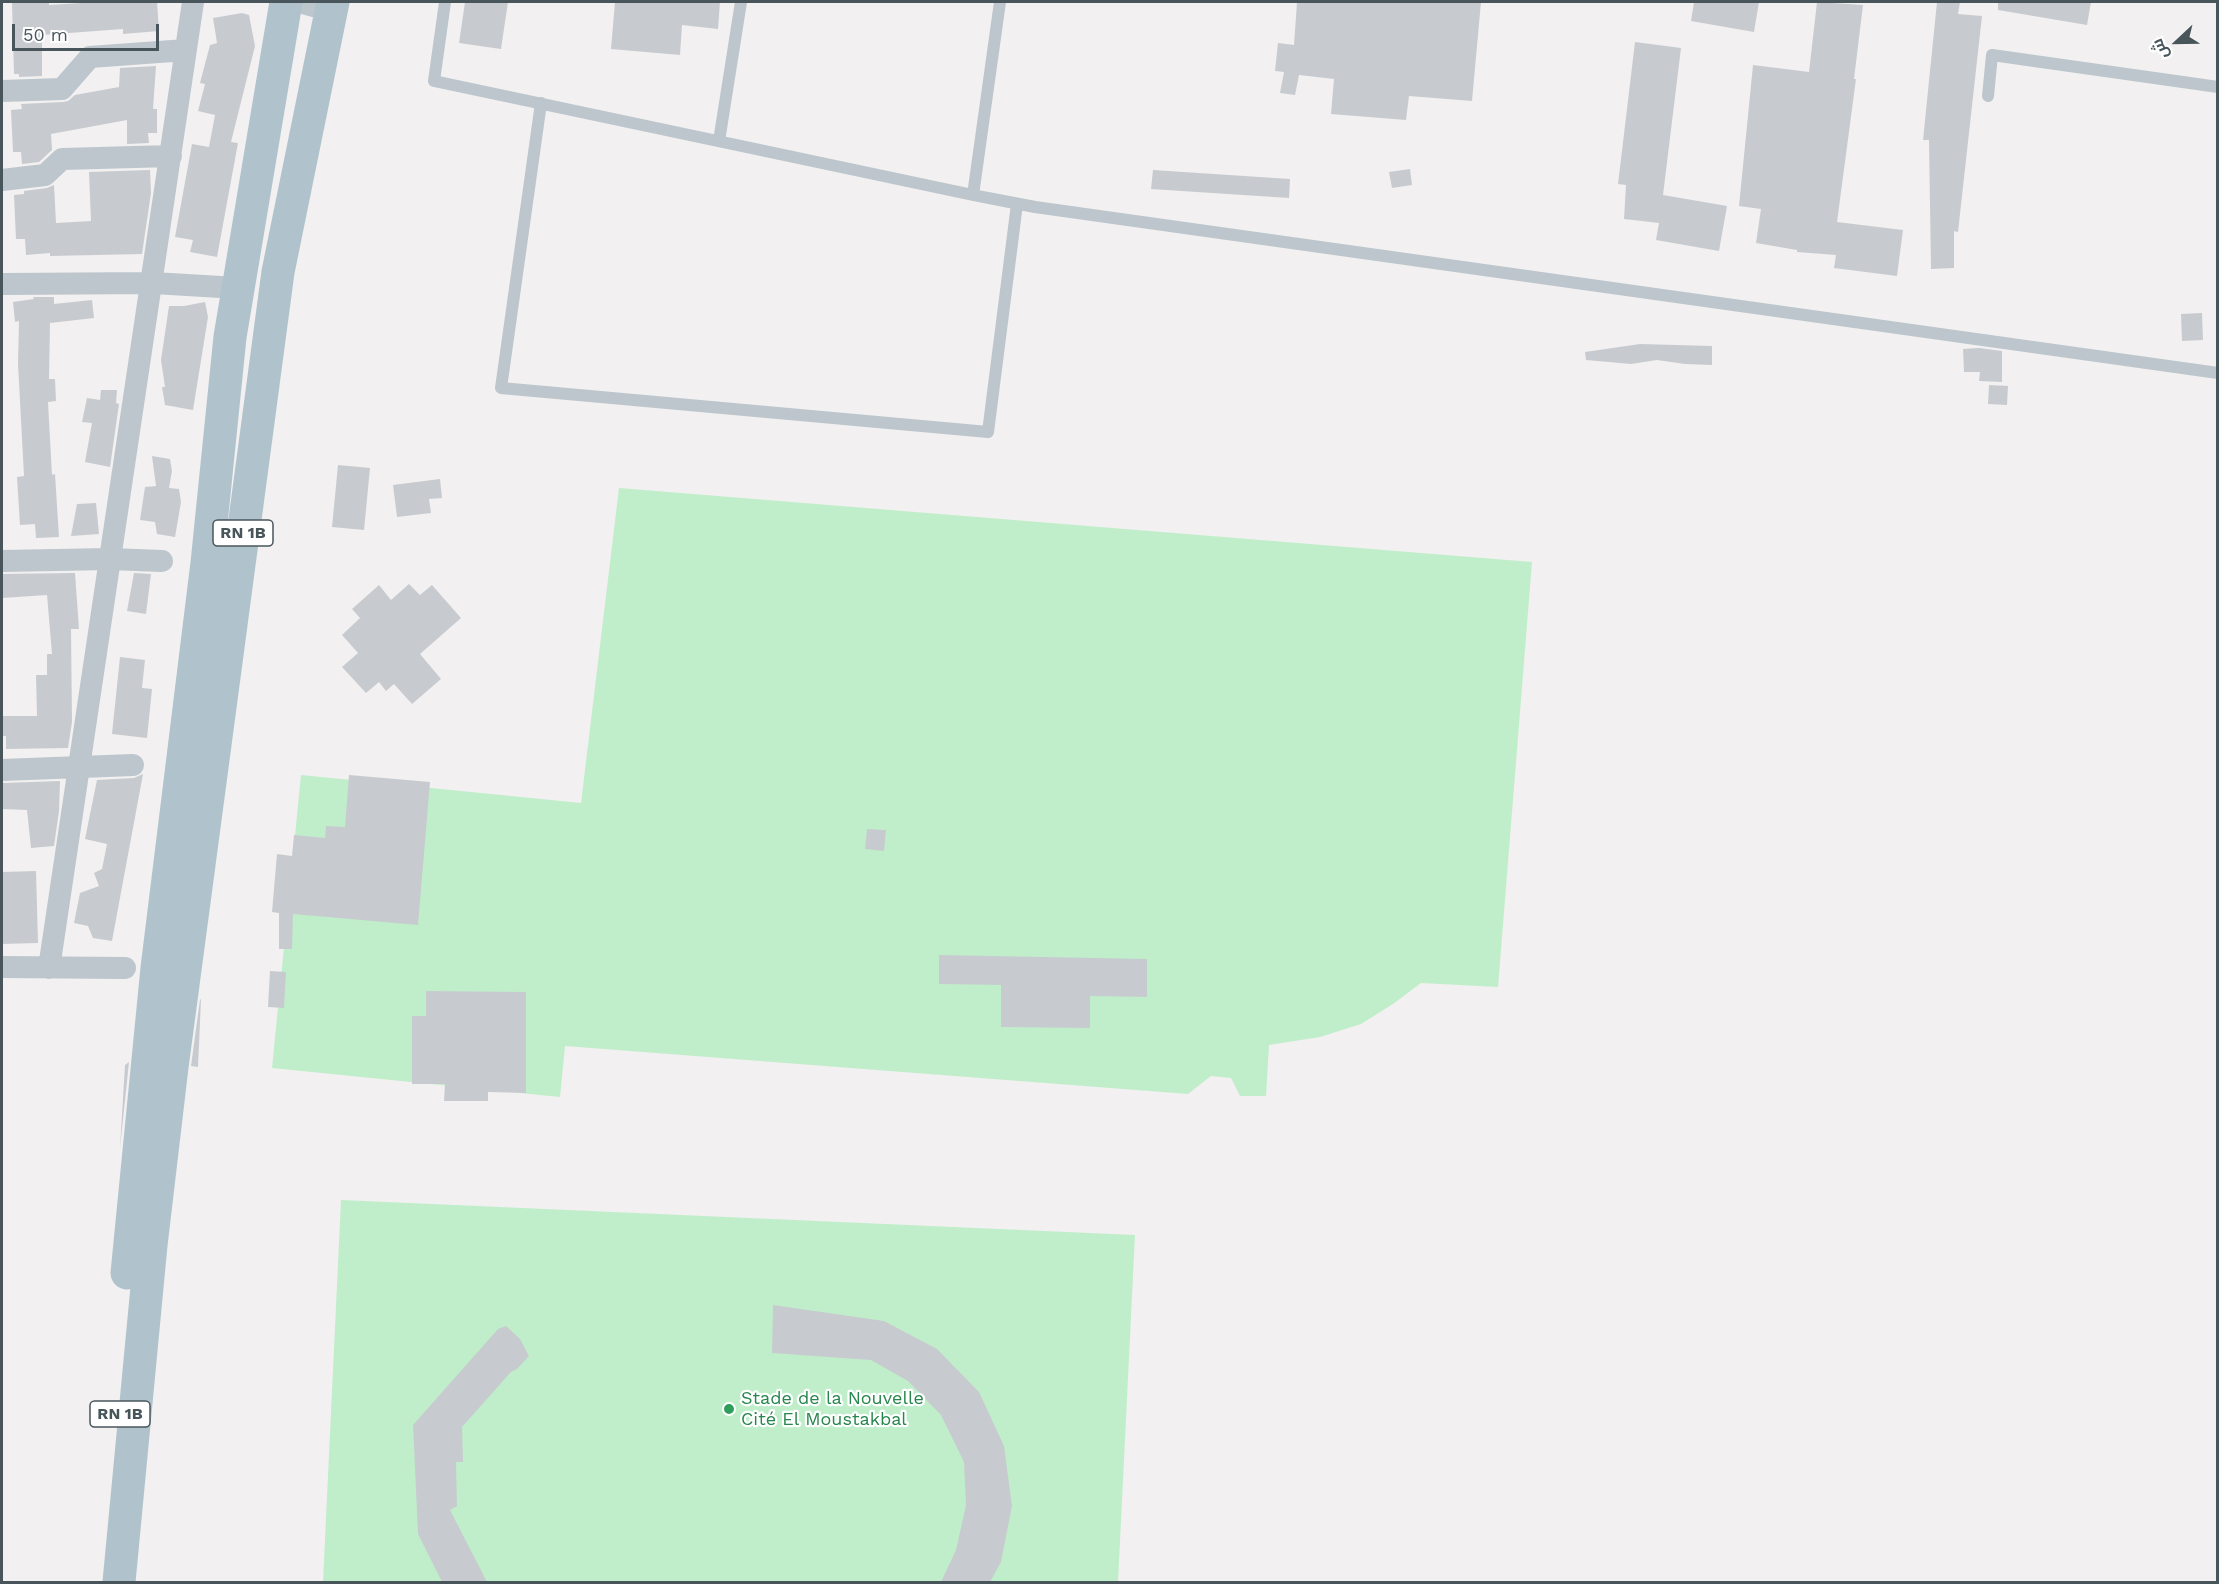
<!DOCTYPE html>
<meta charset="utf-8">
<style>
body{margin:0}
#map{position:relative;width:2219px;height:1584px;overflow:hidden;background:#f2f0f0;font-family:"Work Sans",Cairo,sans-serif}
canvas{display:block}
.frame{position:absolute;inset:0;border:3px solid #48565c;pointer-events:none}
.north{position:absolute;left:2147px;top:12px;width:60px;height:60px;-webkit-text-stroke:4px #fff;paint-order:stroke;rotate:248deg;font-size:16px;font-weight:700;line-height:24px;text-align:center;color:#48565c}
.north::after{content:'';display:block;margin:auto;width:21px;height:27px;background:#48565c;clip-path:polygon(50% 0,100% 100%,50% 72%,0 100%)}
.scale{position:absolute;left:12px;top:24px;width:147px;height:27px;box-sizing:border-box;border:3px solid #48565c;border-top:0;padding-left:8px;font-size:18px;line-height:21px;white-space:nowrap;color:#48565c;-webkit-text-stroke:4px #fff;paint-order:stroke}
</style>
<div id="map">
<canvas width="2219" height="1584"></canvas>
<div class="frame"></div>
<div class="north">ش</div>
<div class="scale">50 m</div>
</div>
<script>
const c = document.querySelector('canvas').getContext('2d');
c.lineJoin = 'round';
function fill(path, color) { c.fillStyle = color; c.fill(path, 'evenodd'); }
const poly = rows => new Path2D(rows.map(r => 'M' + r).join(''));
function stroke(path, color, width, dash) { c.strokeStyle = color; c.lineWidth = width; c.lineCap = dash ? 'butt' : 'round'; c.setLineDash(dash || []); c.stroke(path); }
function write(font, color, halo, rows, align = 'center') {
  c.font = font + ' "Work Sans",sans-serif'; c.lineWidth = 4.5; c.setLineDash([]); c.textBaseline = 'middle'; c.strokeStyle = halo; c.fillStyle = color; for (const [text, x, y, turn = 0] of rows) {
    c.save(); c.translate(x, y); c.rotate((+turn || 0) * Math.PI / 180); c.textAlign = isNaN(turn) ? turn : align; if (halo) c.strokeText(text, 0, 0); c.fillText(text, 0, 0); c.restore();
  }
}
fill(poly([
 [619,488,1532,562,1498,987,1421,983,1393,1004,1361,1024,1320,1037,1269,1045,1266,1096,1240,1096,1231,1078,1211,1076,1188,1094,565,1046,560,1097,272,1068,301,775,581,803],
 [341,1200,1135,1235,1118,1582,323,1582]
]), '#c0eecb');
fill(poly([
 [49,2,49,5,98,2,157,2,159,31,123,34,123,29,42,35,42,76,19,77,19,74,14,74,12,3],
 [465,2,508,2,501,49,459,43],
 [615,2,720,2,718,29,682,25,680,55,611,49],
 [1297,2,1481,2,1472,101,1409,96,1406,120,1331,114,1334,79,1299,75,1295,95,1280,93,1284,72,1275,71,1278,43,1294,45],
 [1694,2,1759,2,1754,32,1691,21],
 [1817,2,1863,5,1854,79,1856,79,1837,222,1903,230,1897,276,1834,268,1836,255,1797,252,1797,250,1756,243,1761,209,1739,206,1753,65,1809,72],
 [1937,2,1960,2,1958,14,1982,16,1958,232,1954,231,1954,268,1931,269,1929,140,1923,140],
 [1998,2,2091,2,2087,25,1998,10],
 [242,13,249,15,255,46,231,142,238,143,217,257,190,252,193,240,175,237,192,144,209,147,215,115,198,111,205,84,200,83,210,45,217,43,213,18],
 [1635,42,1681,48,1663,195,1727,206,1719,251,1656,240,1659,223,1624,219,1626,185,1618,184],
 [156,66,153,109,157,109,157,133,148,133,149,143,127,144,127,120,51,134,52,150,39,162,22,164,21,152,13,152,11,110,22,109,21,104,63,102,68,101,75,95,119,87,120,68],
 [1410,169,1412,185,1392,188,1389,172],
 [150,170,151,193,142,254,50,256,50,253,26,255,25,239,16,239,14,195,24,194,24,191,47,188,54,185,56,223,91,221,89,172],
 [1153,170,1290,179,1289,198,1151,189],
 [33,297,54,297,54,304,92,300,94,318,50,323,49,379,55,379,56,401,48,402,52,475,55,474,59,537,36,538,35,524,20,525,17,477,24,476,18,364,19,321,15,322,13,302,34,299],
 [205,302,208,317,193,410,165,405,162,387,165,387,161,360,169,306,184,306],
 [2202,313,2203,340,2182,341,2181,314],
 [1640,344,1712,346,1712,365,1685,364,1657,360,1631,364,1586,360,1585,352],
 [1979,348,2002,351,2002,382,1979,381,1980,372,1964,372,1963,349],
 [1989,385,2008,386,2007,405,1988,404],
 [101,390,117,390,116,403,119,404,110,467,85,462,92,423,82,422,87,398,100,400],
 [152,456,170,459,172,471,169,488,179,489,181,502,175,537,157,534,155,522,140,520,145,487,156,486],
 [338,465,370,468,364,530,332,527],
 [440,479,442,498,429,499,431,513,397,517,393,485],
 [96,503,99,534,71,536,77,504],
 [75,573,79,629,71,629,72,722,68,748,6,749,6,736,2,736,2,716,37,716,36,675,47,675,47,654,52,654,47,595,2,598,2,574],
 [134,573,151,574,146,614,127,611],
 [409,584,420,595,432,585,461,618,420,654,441,679,412,704,394,684,386,691,379,682,366,693,342,667,358,653,342,635,360,618,352,609,379,585,391,600],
 [120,657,145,660,142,688,152,689,147,738,112,734],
 [143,774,112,941,93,938,88,926,74,923,80,893,99,886,94,873,102,869,107,844,85,839,97,780,134,778],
 [349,775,430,782,418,925,293,914,292,949,279,949,279,913,272,912,277,854,292,856,294,835,325,838,326,826,345,827],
 [60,781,59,811,54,846,31,848,27,810,2,809,3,783],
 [867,829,886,830,884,851,865,849],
 [36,871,38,943,2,944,2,872],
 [939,955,1147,959,1147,997,1090,996,1090,1028,1001,1027,1001,985,939,984],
 [270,971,286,972,284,1008,268,1007],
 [426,991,526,992,526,1093,488,1092,488,1101,444,1101,445,1084,412,1084,412,1016,426,1016],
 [201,999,198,1067,191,1066,200,1000],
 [129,1062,120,1148,125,1065],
 [773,1305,884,1321,937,1349,979,1392,1004,1446,1012,1506,1001,1562,990,1582,941,1582,956,1550,966,1505,964,1462,941,1415,908,1381,871,1360,772,1353],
 [506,1326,520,1339,529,1356,517,1369,511,1372,462,1427,463,1462,456,1462,457,1506,450,1510,487,1582,442,1582,418,1534,413,1425,498,1329]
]), '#c7cbcf');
stroke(poly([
 [445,2,434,81,973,195,1035,207,2218,373],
 [1988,96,1992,55,2218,87],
 [541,103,501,388,988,432,1017,204],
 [719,141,741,2],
 [973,195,1000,2]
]), '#bcc6cc', 12);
stroke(poly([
 [299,2,331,11],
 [2,91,62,89,90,57,186,50],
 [2,180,45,175,62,159,171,156],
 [2,284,153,283,238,288],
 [2,561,110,559,162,561],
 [2,770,133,765],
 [2,967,125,968],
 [49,968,193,2]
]), '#bcc6cc', 22);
stroke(poly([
 [127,1273,157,968,207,563,230,337,286,2],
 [119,1582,151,1245,172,1067,278,272,333,2]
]), '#b0c3cd', 33);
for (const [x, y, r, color] of [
 [729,1409,6,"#2e9e5b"]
]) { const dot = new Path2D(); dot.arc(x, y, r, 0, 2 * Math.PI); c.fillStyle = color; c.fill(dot); stroke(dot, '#fff', 2); }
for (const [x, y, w] of [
 [243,533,60],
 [120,1414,60]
]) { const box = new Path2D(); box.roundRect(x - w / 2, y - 13, w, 26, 4.5); c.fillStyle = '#fff'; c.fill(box); stroke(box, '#48565c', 1.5); }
write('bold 16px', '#48565c', null, [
 ["RN 1B",243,533],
 ["RN 1B",120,1414]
]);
write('18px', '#27864d', '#fff', [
 ["Stade de la Nouvelle",741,1399],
 ["Cité El Moustakbal",741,1420]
], 'left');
</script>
